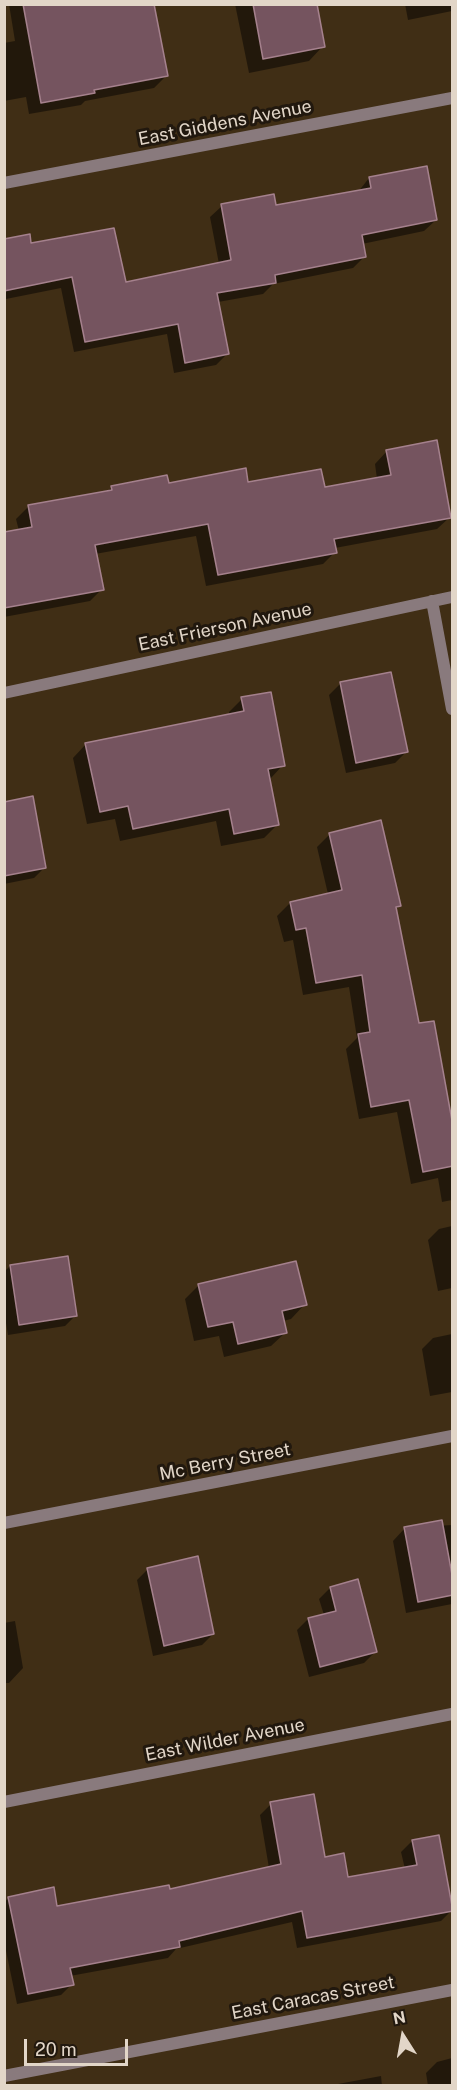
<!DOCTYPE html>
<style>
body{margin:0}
#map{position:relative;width:457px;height:2090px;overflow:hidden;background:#402e15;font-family:"Public Sans",sans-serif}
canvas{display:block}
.frame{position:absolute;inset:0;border:6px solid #e2d6c8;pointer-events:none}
.north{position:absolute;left:373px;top:2006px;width:60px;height:60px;-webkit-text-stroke:4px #21180e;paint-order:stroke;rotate:349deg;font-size:16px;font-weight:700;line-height:24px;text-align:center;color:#e2d6c8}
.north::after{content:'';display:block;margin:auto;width:21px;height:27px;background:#e2d6c8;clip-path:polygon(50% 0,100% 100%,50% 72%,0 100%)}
.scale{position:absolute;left:24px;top:2039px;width:104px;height:27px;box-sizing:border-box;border:3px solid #e2d6c8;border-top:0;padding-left:8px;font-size:18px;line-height:21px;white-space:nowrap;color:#e2d6c8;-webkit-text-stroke:4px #21180e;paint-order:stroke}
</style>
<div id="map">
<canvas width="457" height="2090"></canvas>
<div class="frame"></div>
<div class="north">N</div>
<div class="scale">20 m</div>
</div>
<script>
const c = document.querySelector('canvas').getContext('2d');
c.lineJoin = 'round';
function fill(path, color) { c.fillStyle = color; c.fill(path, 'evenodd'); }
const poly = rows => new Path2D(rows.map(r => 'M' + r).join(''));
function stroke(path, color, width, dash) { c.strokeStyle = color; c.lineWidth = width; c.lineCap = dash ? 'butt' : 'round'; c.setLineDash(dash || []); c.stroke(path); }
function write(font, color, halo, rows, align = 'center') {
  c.font = font + ' "Public Sans",sans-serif'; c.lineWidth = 6; c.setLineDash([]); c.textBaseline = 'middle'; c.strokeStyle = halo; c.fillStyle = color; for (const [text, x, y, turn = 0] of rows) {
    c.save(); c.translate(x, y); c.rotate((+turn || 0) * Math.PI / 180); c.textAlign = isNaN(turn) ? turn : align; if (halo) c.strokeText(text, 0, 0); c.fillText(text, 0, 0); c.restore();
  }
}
fill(poly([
 [9,4,152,4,166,76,154,88,85,101,81,105,29,114,26,97,4,101,4,43,15,41],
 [235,4,315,4,323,46,309,61,249,73],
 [405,4,452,4,452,11,408,20],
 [369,178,436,220,424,231,362,244,364,257,353,268,273,284,263,294,218,302,228,353,216,365,174,373,167,334,74,352,61,288,6,299,4,302,4,240,30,245,124,284,219,264,210,217,222,206,275,207,358,192],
 [387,451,450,517,437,529,335,548,335,552,323,564,206,586,196,536,95,554,102,589,90,601,4,617,4,533,19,531,16,519,28,507,107,492,112,487,247,484,323,489,377,479,375,464],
 [340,684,406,752,395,763,346,773,329,695],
 [242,699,283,765,270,779,277,825,264,838,221,846,216,821,120,841,115,819,87,824,73,758,86,744,229,715,229,712],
 [4,804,45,867,34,878,4,884],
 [330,834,400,905,395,910,418,1025,450,1119,452,1118,452,1200,442,1202,438,1178,411,1184,397,1112,359,1119,346,1049,357,1038,349,987,303,995,293,940,284,942,277,916,290,903,328,894,317,847],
 [452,1226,452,1288,438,1291,428,1240,439,1229],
 [10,1266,76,1315,65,1326,8,1335,4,1311,4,1272],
 [199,1285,305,1304,291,1319,283,1321,286,1332,271,1346,224,1357,219,1336,194,1341,185,1299],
 [452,1334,452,1392,430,1396,422,1349,433,1338],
 [452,1525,452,1604,406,1613,393,1541,405,1528],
 [148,1569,213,1634,202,1645,153,1656,137,1580],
 [330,1588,375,1652,364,1663,309,1677,297,1630,308,1619,324,1615,319,1599],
 [15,1621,23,1668,9,1683,4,1683,4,1623],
 [271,1804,324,1859,347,1879,405,1869,401,1852,412,1841,452,1910,441,1921,297,1948,292,1922,176,1949,168,1958,70,1976,72,1984,61,1995,17,2004,4,1941,4,1902,9,1898,56,1907,168,1891,269,1868,260,1815],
 [452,2058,452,2086,428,2086,426,2073,437,2062],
 [381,2076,382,2086,336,2086,338,2084]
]), '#0007');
const building = poly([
 [23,4,154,4,168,76,94,90,95,93,41,103,23,4],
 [253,4,317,4,325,47,263,59,253,4],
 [427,166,437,220,362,235,366,257,275,275,276,283,217,293,229,354,185,363,178,324,85,342,72,277,4,291,4,239,30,234,31,243,114,228,126,282,231,260,221,204,274,194,276,205,371,188,369,177,427,166],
 [437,440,451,518,334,539,337,553,218,575,208,524,95,545,104,590,4,608,4,532,32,527,28,505,112,490,111,486,167,475,169,483,246,468,248,482,321,469,325,487,391,475,386,450,437,440],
 [391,672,408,752,356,763,340,682,391,672],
 [271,692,285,766,268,769,279,825,234,834,229,809,133,829,128,806,100,812,85,743,244,711,241,697,271,692],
 [33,796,46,868,4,876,4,802,33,796],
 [381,820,401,906,396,907,419,1023,434,1021,453,1126,453,1166,423,1172,409,1100,371,1107,358,1034,370,1032,362,975,316,983,306,928,296,930,290,902,342,890,329,833,381,820],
 [68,1256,77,1316,19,1325,10,1265,68,1256],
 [296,1261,307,1305,282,1311,287,1333,238,1344,233,1322,208,1327,198,1284,296,1261],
 [442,1520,453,1580,453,1595,418,1602,404,1527,442,1520],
 [198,1556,214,1634,164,1646,147,1568,198,1556],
 [358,1579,377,1652,320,1667,308,1618,336,1611,330,1587,358,1579],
 [314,1794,325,1857,344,1853,348,1877,417,1865,412,1840,439,1835,453,1911,307,1938,302,1911,179,1941,180,1947,70,1968,74,1985,28,1994,8,1897,54,1887,57,1906,169,1885,170,1889,281,1864,270,1802,314,1794]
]);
fill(building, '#75545f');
stroke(building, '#a5818d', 1.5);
stroke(poly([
 [4,183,452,98],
 [432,601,452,709],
 [4,693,452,597],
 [4,1523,452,1436],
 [4,1802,452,1714],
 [4,2076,452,1990]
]), '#897a7d', 12);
write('18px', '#e2d6c8', '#21180e', [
 ["East Giddens Avenue",225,123,-11],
 ["East Frierson Avenue",225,627,-12],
 ["Mc Berry Street",225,1462,-11],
 ["East Wilder Avenue",225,1740,-11],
 ["East Caracas Street",313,1998,-11]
]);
</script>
